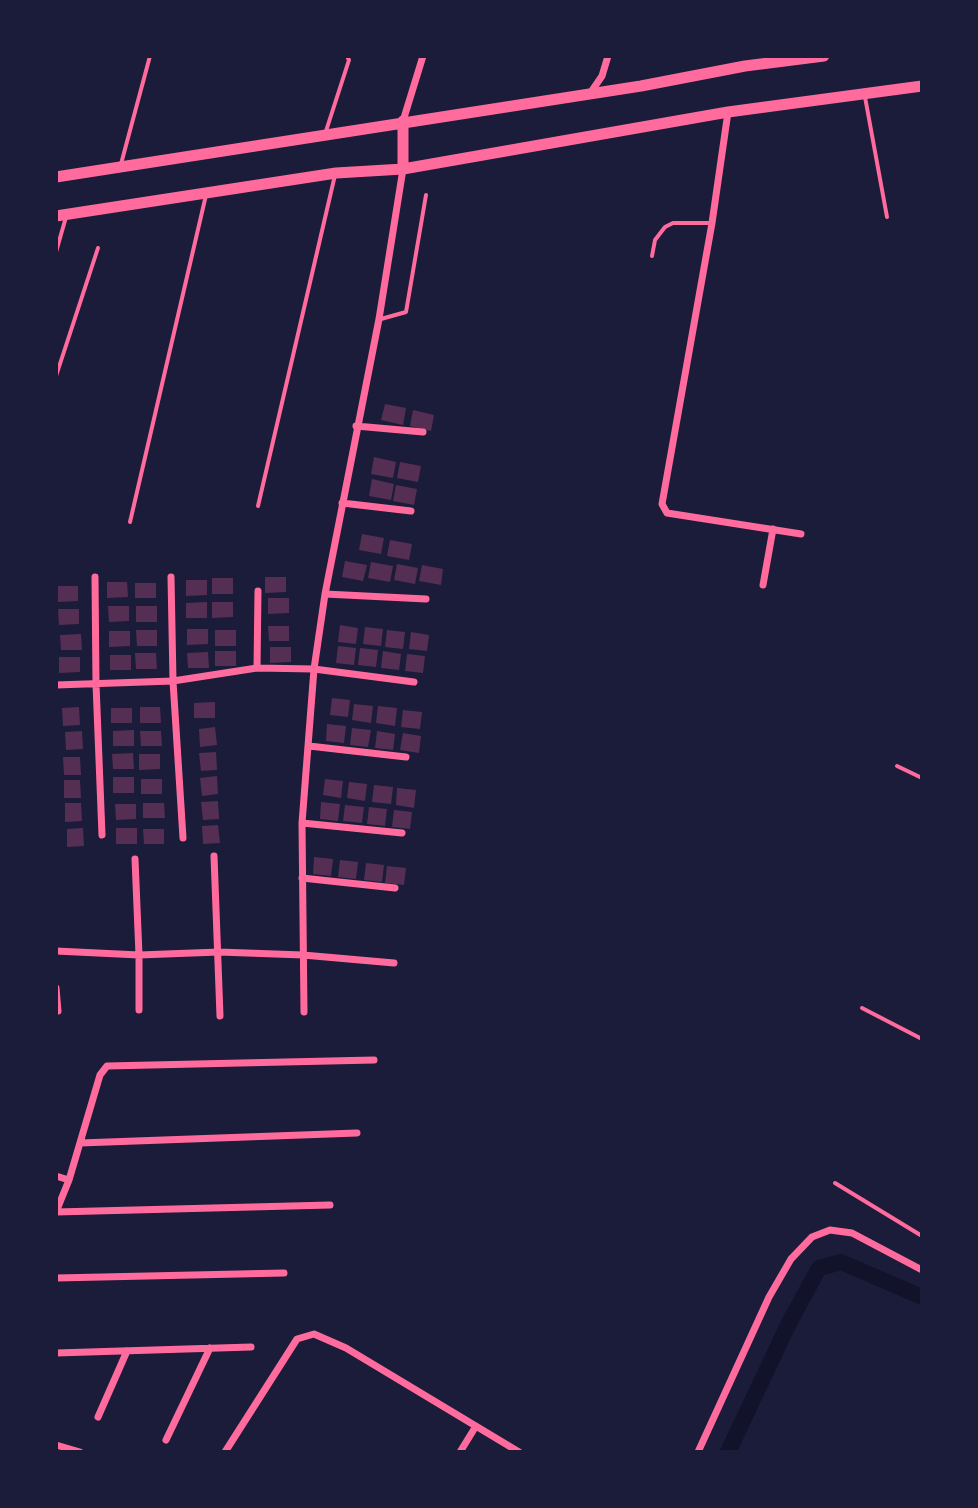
<!DOCTYPE html>
<style>
body{margin:0}
#map{position:relative;width:978px;height:1508px;overflow:hidden;background:#1b1b3a;font-family:Raleway,sans-serif}
canvas{display:block}
.frame{position:absolute;inset:0;border:58px solid #1b1b3a;pointer-events:none}
</style>
<div id="map">
<canvas width="978" height="1508"></canvas>
<div class="frame"></div>
</div>
<script>
const c = document.querySelector('canvas').getContext('2d');
c.lineJoin = 'round';
const poly = rows => new Path2D(rows.map(r => 'M' + r).join(''));
function stroke(path, color, width, dash) { c.strokeStyle = color; c.lineWidth = width; c.lineCap = dash ? 'butt' : 'round'; c.setLineDash(dash || []); c.stroke(path); }
function fill(path, color) { c.fillStyle = color; c.fill(path, 'evenodd'); }
stroke(poly([
 [728,1452,789,1323,819,1268,841,1262,922,1297]
]), '#12122b', 16);
fill(poly([
 [385,404,406,408,403,425,381,420],
 [413,410,434,415,431,431,410,426],
 [374,457,396,462,393,478,371,474],
 [400,462,421,466,418,482,397,478],
 [372,479,394,484,391,500,369,496],
 [396,485,417,489,414,505,393,501],
 [362,534,384,538,381,554,359,550],
 [390,540,412,544,409,560,387,556],
 [345,561,367,565,363,581,342,577],
 [371,562,393,566,390,582,368,578],
 [397,564,418,568,415,584,394,580],
 [422,565,443,569,441,585,419,581],
 [265,577,286,577,286,592,265,593],
 [212,578,233,578,233,594,212,594],
 [186,580,207,580,207,595,186,596],
 [107,582,127,582,128,597,107,598],
 [135,583,156,583,156,598,135,598],
 [57,586,78,586,78,601,57,602],
 [268,598,289,598,289,613,268,614],
 [207,602,207,618,186,618,186,603],
 [212,602,233,602,233,617,212,618],
 [108,606,129,606,129,621,109,622],
 [136,606,157,606,157,622,136,622],
 [58,609,79,609,79,624,59,625],
 [340,625,358,628,356,644,338,642],
 [268,626,289,626,289,641,269,641],
 [365,627,383,629,381,646,363,644],
 [187,629,208,629,208,644,187,645],
 [136,630,157,630,157,646,137,646],
 [215,630,236,630,236,646,215,646],
 [387,630,405,632,403,649,385,647],
 [109,631,130,631,130,646,109,647],
 [411,632,429,635,427,651,409,649],
 [81,634,82,650,61,650,60,635],
 [338,646,356,648,354,665,336,663],
 [270,647,291,647,291,662,270,663],
 [360,648,378,650,376,667,358,665],
 [215,651,236,651,236,666,215,666],
 [383,651,401,654,399,670,381,668],
 [208,652,209,668,188,668,187,653],
 [135,653,156,653,157,669,136,669],
 [407,654,425,656,423,673,405,671],
 [110,655,131,655,131,670,110,670],
 [59,657,80,657,80,672,59,673],
 [332,698,350,700,348,717,330,715],
 [215,702,215,718,194,718,194,703],
 [354,704,373,706,371,723,352,720],
 [378,706,397,708,395,726,376,723],
 [79,707,80,725,63,726,62,708],
 [140,707,160,707,161,723,140,723],
 [111,708,132,708,132,723,111,723],
 [403,710,422,712,420,729,401,727],
 [327,724,346,726,344,743,326,741],
 [215,727,217,745,200,747,199,729],
 [352,728,371,730,368,747,350,745],
 [134,730,134,746,113,746,113,731],
 [82,731,83,749,66,750,65,732],
 [140,731,161,731,162,746,141,746],
 [377,731,395,734,393,750,375,748],
 [403,733,421,736,419,753,400,750],
 [216,752,217,770,201,771,199,753],
 [133,753,134,769,113,769,112,754],
 [139,754,160,754,160,769,139,770],
 [63,757,80,757,81,775,64,775],
 [217,776,218,794,202,796,200,778],
 [113,777,134,777,134,793,113,793],
 [141,779,162,779,162,794,141,794],
 [325,779,343,781,341,798,323,795],
 [64,780,80,780,81,798,64,798],
 [349,782,367,784,365,801,347,798],
 [374,785,393,787,391,804,372,802],
 [397,788,416,790,414,808,396,805],
 [218,801,219,819,203,820,201,802],
 [321,802,340,804,338,821,320,819],
 [65,803,81,803,82,821,65,822],
 [143,803,164,803,165,818,143,818],
 [115,804,136,804,136,819,116,820],
 [345,805,364,807,362,823,343,821],
 [369,807,387,809,385,826,367,824],
 [394,810,412,812,410,829,392,827],
 [218,825,220,843,203,844,202,826],
 [83,828,84,846,67,847,67,829],
 [116,828,137,828,137,844,116,844],
 [143,829,164,829,164,844,144,844],
 [314,857,333,859,331,876,313,874],
 [340,860,358,862,356,879,338,877],
 [366,863,384,865,382,882,364,880],
 [387,866,406,868,404,885,385,883]
]), '#542f53');
stroke(poly([
 [865,97,887,217],
 [326,131,349,60,347,56],
 [121,164,150,56],
 [56,252,66,217],
 [652,256,655,240,665,227,673,223,712,223],
 [381,319,406,312,426,195],
 [56,376,98,248],
 [258,506,335,175],
 [130,522,206,195],
 [897,766,922,778],
 [862,1008,922,1039],
 [835,1183,922,1236]
]), '#ff6b9d', 4);
stroke(poly([
 [591,92,602,76,608,56],
 [728,112,712,223,662,504,667,513,801,534],
 [403,121,423,56],
 [356,426,423,432],
 [342,503,411,511],
 [95,577,96,684,102,835],
 [171,577,173,681,183,838],
 [763,585,773,529],
 [325,594,426,599],
 [257,668,258,591],
 [56,685,173,681,257,668,314,669,414,682],
 [309,746,406,757],
 [302,823,402,833],
 [214,856,220,1016],
 [135,859,139,955,139,1010],
 [302,878,395,888],
 [56,951,139,955,219,952,303,955,394,963],
 [56,988,58,1011],
 [304,1012,302,823,314,669,325,594,379,319,403,169],
 [80,1143,357,1133],
 [56,1176,69,1180],
 [56,1212,69,1180,100,1075,107,1066,374,1060],
 [56,1212,330,1205],
 [56,1278,284,1273],
 [56,1353,251,1347],
 [98,1417,127,1351],
 [166,1440,210,1348],
 [56,1445,80,1452],
 [225,1452,297,1339,314,1334,346,1348,519,1452],
 [460,1452,476,1426],
 [698,1452,769,1297,791,1259,812,1237,830,1230,852,1233,922,1270]
]), '#ff6b9d', 7);
stroke(poly([
 [403,121,403,169],
 [56,177,641,86,745,66,824,56],
 [56,216,336,173,403,169,728,112,922,86]
]), '#ff6b9d', 11);
</script>
